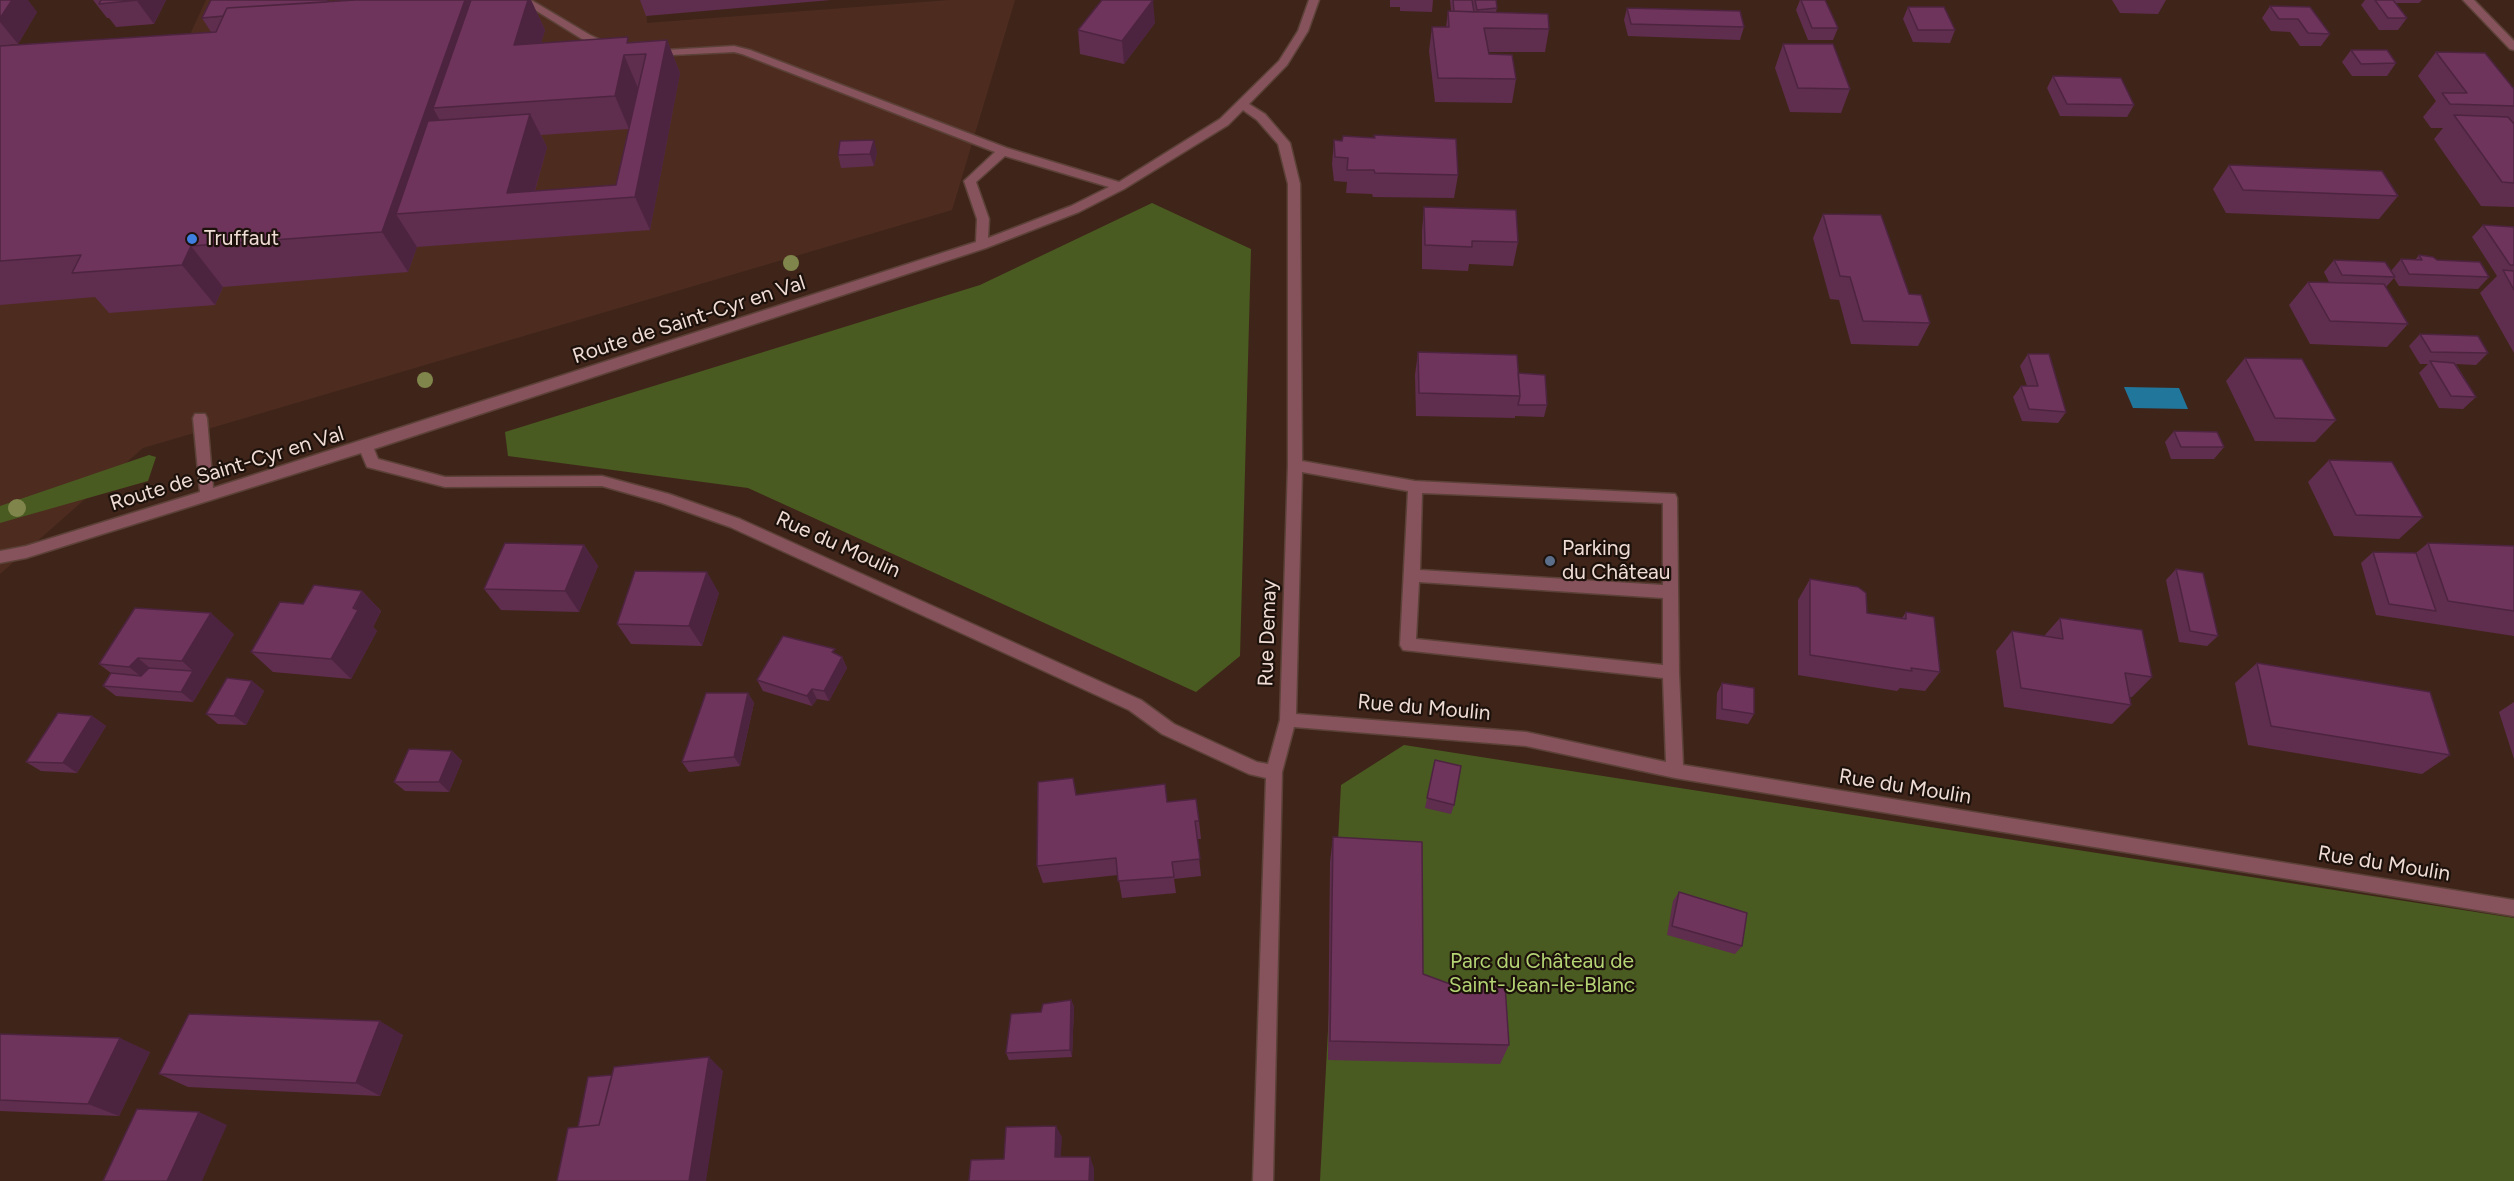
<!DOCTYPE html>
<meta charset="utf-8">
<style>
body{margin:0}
canvas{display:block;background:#3f2419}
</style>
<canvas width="2514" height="1181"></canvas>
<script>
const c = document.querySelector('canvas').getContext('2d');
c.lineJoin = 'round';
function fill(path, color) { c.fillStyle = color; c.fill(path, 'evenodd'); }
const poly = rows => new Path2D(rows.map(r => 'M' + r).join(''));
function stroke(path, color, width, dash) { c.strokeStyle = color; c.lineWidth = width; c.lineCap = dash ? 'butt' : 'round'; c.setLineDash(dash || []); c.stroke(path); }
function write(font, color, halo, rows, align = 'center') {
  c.font = font + ' Figtree,sans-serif'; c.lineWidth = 4.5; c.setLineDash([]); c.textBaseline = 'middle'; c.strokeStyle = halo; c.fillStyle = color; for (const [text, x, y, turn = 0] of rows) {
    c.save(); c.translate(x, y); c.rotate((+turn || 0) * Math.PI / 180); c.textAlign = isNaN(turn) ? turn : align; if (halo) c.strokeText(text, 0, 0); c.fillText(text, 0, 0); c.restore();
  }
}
fill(poly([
 [206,0,646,0,647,23,949,0,1015,0,952,210,143,448,0,574,0,66,181,54]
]), '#4d2c1f');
fill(poly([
 [1152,203,1251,249,1240,656,1196,692,748,488,508,456,505,432,980,285],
 [149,455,156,457,148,481,0,523,0,506],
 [1404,745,2514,918,2514,1181,1320,1181,1341,785]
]), '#495b21');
fill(poly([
 [2124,387,2179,388,2188,409,2133,408]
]), '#21769c');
const minor = poly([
 [519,0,531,0,590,35,616,47,611,50,582,39,519,0],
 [1309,0,1319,0,1308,31,1287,65,1249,104,1265,114,1290,143,1300,184,1302,461,1415,481,1675,494,1677,498,1679,672,1683,765,2514,900,2514,916,1675,778,1526,746,1294,727,1282,772,1273,1181,1253,1181,1266,778,1249,774,1162,734,1129,710,730,527,662,503,602,486,445,487,367,467,361,453,26,558,0,563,0,551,26,546,200,492,193,418,195,414,205,414,207,418,213,488,976,242,977,219,964,181,995,152,742,54,734,52,652,56,648,55,648,51,734,46,750,50,1007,148,1119,182,1220,119,1279,61,1298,31,1309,0],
 [1243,110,1257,120,1278,144,1288,184,1288,465,1280,720,1268,764,1257,762,1174,724,1141,700,740,519,669,494,602,476,445,477,378,459,374,449,986,248,1079,212,1124,189,1228,125,1243,110],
 [1005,156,1109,187,1071,206,988,238,989,219,976,182,1005,156],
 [1302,472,1408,491,1400,645,1403,650,1663,678,1666,762,1526,732,1296,714,1302,472],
 [1422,493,1663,503,1663,585,1420,570,1422,493],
 [1419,582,1663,598,1663,665,1416,639,1419,582],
 [2463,0,2474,0,2514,41,2514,50,2510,49,2463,0]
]);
stroke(minor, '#5b4137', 3);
fill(minor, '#86525c');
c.fillStyle = '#7f854b';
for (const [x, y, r] of [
 [791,263,8],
 [425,380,8],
 [17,508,9]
]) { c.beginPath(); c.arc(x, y, r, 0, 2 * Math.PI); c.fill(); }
fill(poly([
 [0,0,37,12,18,44,0,46],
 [93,0,166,0,154,24,116,27,109,18,107,18],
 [528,0,531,0,545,30,541,43,630,42,667,40,680,73,650,230,417,247,408,272,223,287,215,305,109,313,95,297,0,305,0,46,211,32,202,18],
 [629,129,616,185,535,191,547,147,541,135],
 [640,0,831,0,646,16],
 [1390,0,1433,0,1432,12,1400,11,1400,7,1390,7],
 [1450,0,1496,0,1497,8,1496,12,1549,29,1545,52,1488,52,1489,54,1516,79,1512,103,1435,102,1429,51,1432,27,1446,27,1448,11,1451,11],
 [1800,0,1825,0,1838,28,1833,40,1808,40,1796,10],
 [2112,0,2166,0,2158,14,2120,13],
 [2365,0,2422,0,2419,3,2395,3,2407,18,2398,30,2379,30,2361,5],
 [2270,6,2330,34,2321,46,2300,46,2290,32,2271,31,2262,18],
 [1908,7,1955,30,1950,43,1913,42,1903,19],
 [1627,8,1744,27,1740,40,1628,36,1624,20],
 [1155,23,1124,64,1080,54,1078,30],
 [1783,44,1850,89,1841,113,1790,112,1775,68],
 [2351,50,2396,63,2387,76,2352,76,2342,62],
 [2436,52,2514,89,2514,121,2513,123,2514,124,2514,207,2481,206,2434,139,2443,128,2431,128,2423,117,2436,101,2418,76],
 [2053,76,2134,105,2127,117,2060,116,2047,88],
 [1374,135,1458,175,1454,198,1373,197,1372,194,1346,193,1347,182,1334,181,1332,164,1334,140,1342,141,1374,137],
 [877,152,874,166,841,168,838,155],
 [2229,165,2398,196,2379,219,2226,213,2213,189],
 [1424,207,1518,242,1513,266,1469,264,1468,271,1422,269,1422,231],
 [1823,214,1909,294,1930,323,1918,346,1851,344,1839,300,1830,299,1813,238],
 [2483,225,2514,227,2514,353,2480,293,2497,276,2472,237],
 [2419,255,2489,277,2478,289,2399,286,2394,278,2386,287,2408,324,2387,347,2310,344,2289,305,2308,282,2329,282,2324,272,2334,260,2391,271,2401,259,2415,260],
 [2420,334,2488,353,2476,365,2456,364,2476,397,2463,409,2439,408,2419,373,2428,364,2420,364,2409,346],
 [1418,352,1518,373,1547,405,1544,417,1515,416,1515,418,1416,416,1415,375],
 [2028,354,2066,412,2058,423,2022,421,2013,397,2021,386,2027,386,2020,366],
 [2245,358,2336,420,2315,442,2255,441,2226,381],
 [2174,431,2224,447,2214,459,2171,459,2165,442],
 [2329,460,2423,517,2399,539,2334,536,2308,482],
 [2428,543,2514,546,2514,636,2376,615,2361,563,2373,552,2416,553],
 [584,545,598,566,579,612,501,610,484,589],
 [2176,569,2218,636,2207,646,2179,642,2166,580],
 [1810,579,1867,613,1902,618,1906,612,1940,672,1925,691,1900,688,1897,691,1798,675,1798,600],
 [362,591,381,611,373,627,377,631,351,679,273,672,251,652,303,604],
 [719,593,702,646,631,644,617,624],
 [2060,618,2152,677,2132,697,2130,697,2131,705,2112,724,2004,707,1996,651,2012,631,2044,636],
 [234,634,193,702,116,696,103,686,111,673,99,664],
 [842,657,847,668,829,701,817,699,812,706,763,691,757,680],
 [2257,663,2450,755,2422,774,2248,745,2235,683],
 [252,681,264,691,246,725,218,724,206,714],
 [1722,683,1754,714,1748,724,1716,719,1717,693],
 [748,693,754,703,740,766,689,772,682,762],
 [2514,702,2514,759,2499,712],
 [92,716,106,726,77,773,41,771,26,762],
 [452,751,462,761,449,792,405,791,394,782],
 [1435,760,1454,805,1451,814,1425,808],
 [1077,795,1167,802,1199,821,1201,839,1197,839,1201,876,1174,879,1176,893,1122,898,1118,875,1043,883,1037,866],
 [1333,837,1423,974,1509,1045,1500,1064,1328,1060,1330,862],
 [1679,892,1742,946,1735,954,1667,935,1673,901],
 [1071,1000,1074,1007,1072,1057,1009,1060,1006,1053,1041,1012],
 [0,1034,150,1052,119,1116,0,1111],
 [403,1035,380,1096,188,1087,159,1074]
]), '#5f2d4e');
fill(poly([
 [12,0,28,0,37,12,18,44,0,22,0,18],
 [138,0,166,0,154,24,137,1],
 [465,0,471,0,433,108,452,142,396,214,417,247,408,272,382,232],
 [528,0,531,0,545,30,531,78,514,45],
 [1153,0,1155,23,1124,64,1122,41],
 [667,40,680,73,650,230,635,197],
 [624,55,638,88,629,129,615,96],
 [530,114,547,147,531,204,507,193],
 [874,140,877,152,874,166,870,154],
 [191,246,223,287,215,305,182,265],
 [584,545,598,566,579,612,565,591],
 [707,572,719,593,702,646,689,626],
 [362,591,381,611,373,627,377,631,351,679,331,659],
 [211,613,234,634,193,702,181,692,193,671,182,661],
 [842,657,847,668,829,701,824,691],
 [138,658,162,678,154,687,129,667],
 [252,681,264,691,246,725,234,716],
 [812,689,817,699,812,706,807,696],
 [748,693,754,703,740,766,734,757],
 [92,716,106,726,77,773,63,763],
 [452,751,462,761,449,792,439,782],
 [1071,1000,1074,1007,1072,1057,1070,1050],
 [380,1021,403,1035,380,1096,356,1083],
 [120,1038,150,1052,119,1116,88,1104],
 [709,1057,723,1071,706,1181,689,1181],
 [199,1112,227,1125,202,1181,167,1181],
 [1056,1126,1062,1137,1060,1168,1055,1157],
 [1090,1157,1094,1168,1094,1181,1089,1181]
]), '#4d2440');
const building = poly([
 [0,0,12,0,0,18,0,0],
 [101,0,138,0,99,4,101,0],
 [211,0,328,0,327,2,227,8,223,16,202,18,211,0],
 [355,0,465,0,382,232,191,246,182,265,72,273,81,255,0,261,0,46,216,32,227,8,355,0],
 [471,0,528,0,514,45,628,37,627,43,667,40,635,197,396,214,428,121,530,114,507,193,616,185,646,54,624,55,615,96,433,108,471,0],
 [1102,0,1153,0,1122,41,1078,30,1102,0],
 [1453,0,1472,0,1474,12,1454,11,1453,0],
 [1475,0,1496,0,1497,8,1477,10,1475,0],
 [1801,0,1825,0,1838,28,1812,28,1801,0],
 [2375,0,2393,0,2407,18,2388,18,2375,0],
 [2270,6,2310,7,2330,34,2308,33,2298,19,2279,19,2270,6],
 [1908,7,1944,7,1955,30,1918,30,1908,7],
 [1627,8,1740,11,1744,27,1631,24,1627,8],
 [1448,11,1548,14,1549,29,1484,28,1489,54,1512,55,1516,79,1438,78,1432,27,1449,27,1448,11],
 [1783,44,1833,44,1850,89,1798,88,1783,44],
 [2351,50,2387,50,2396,63,2361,64,2351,50],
 [2436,52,2485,53,2514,89,2514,106,2450,104,2442,93,2467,93,2436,52],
 [2053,76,2121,78,2134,105,2067,104,2053,76],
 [2454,115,2508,117,2514,124,2514,183,2502,182,2454,115],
 [1374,135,1456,139,1458,175,1375,173,1374,170,1347,170,1348,158,1335,157,1334,140,1342,141,1343,136,1375,138,1374,135],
 [874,140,870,154,838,155,840,141,874,140],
 [2229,165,2382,171,2398,196,2243,190,2229,165],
 [1424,207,1516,210,1518,242,1472,241,1472,247,1425,245,1424,207],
 [1823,214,1881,215,1909,294,1921,295,1930,323,1863,321,1850,277,1840,276,1823,214],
 [2483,225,2514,227,2514,265,2510,265,2483,225],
 [2419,255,2433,257,2437,260,2480,262,2489,277,2409,274,2401,259,2422,260,2419,255],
 [2334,260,2385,262,2395,277,2342,275,2334,260],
 [2503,270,2514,271,2514,290,2503,270],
 [2308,282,2384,284,2408,324,2330,321,2308,282],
 [2420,334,2478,336,2488,353,2431,352,2420,334],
 [1418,352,1517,355,1520,396,1419,393,1418,352],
 [2028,354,2049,354,2066,412,2029,409,2021,386,2038,386,2028,354],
 [2245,358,2302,359,2336,420,2275,418,2245,358],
 [2430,361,2454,363,2476,397,2451,396,2430,361],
 [1518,373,1545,375,1547,405,1518,405,1520,396,1518,373],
 [2174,431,2217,432,2224,447,2181,447,2174,431],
 [2329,460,2392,462,2423,517,2356,515,2329,460],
 [505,543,584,545,565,591,484,589,505,543],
 [2428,543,2514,546,2514,611,2448,601,2428,543],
 [2373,552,2416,553,2436,611,2389,604,2373,552],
 [2176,569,2203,573,2218,636,2190,631,2176,569],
 [635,571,707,572,689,626,617,624,635,571],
 [1810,579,1858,587,1866,593,1867,613,1906,619,1906,612,1934,617,1940,672,1911,668,1912,671,1810,655,1810,579],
 [314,585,362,591,353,608,358,610,331,659,251,652,280,602,303,604,314,585],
 [135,608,211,613,182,661,138,658,129,667,99,664,135,608],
 [2060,618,2142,630,2152,677,2125,673,2131,705,2021,688,2012,631,2063,639,2060,618],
 [783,636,835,649,832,652,842,657,824,691,812,689,807,696,757,680,783,636],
 [2257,663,2430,692,2450,755,2271,726,2257,663],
 [149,668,193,671,181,692,103,686,111,673,141,676,149,668],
 [227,678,252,681,234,716,206,714,227,678],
 [1722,683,1754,688,1754,714,1722,709,1722,683],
 [706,693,748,693,734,757,682,762,706,693],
 [58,713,92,716,63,763,26,762,58,713],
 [409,749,452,751,439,782,394,782,409,749],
 [1435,760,1461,766,1454,805,1427,798,1435,760],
 [1073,778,1076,795,1165,784,1167,802,1196,799,1199,821,1195,821,1200,859,1172,862,1174,877,1118,881,1116,858,1037,866,1038,782,1073,778],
 [1333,837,1422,842,1423,974,1450,984,1505,985,1509,1045,1330,1041,1333,837],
 [1679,892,1747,913,1742,946,1672,926,1679,892],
 [1071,1000,1070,1050,1006,1053,1011,1014,1041,1012,1043,1004,1071,1000],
 [189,1014,380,1021,356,1083,159,1074,189,1014],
 [0,1034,120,1038,88,1104,0,1100,0,1034],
 [709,1057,689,1181,557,1181,568,1128,599,1125,614,1067,709,1057],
 [612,1075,599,1125,578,1127,588,1077,612,1075],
 [137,1109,199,1112,167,1181,103,1181,137,1109],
 [1056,1126,1055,1157,1090,1157,1089,1181,969,1181,971,1160,1004,1159,1006,1127,1056,1126]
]);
fill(building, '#6e345b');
stroke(building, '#4d2440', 1.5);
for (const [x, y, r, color] of [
 [192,239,6,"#3f7fe0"],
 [1550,561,6,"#5c6f8a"]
]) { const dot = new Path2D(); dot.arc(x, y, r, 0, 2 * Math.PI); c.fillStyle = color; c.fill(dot); stroke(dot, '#1d110c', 2); }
write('21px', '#efdcd5', '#1d110c', [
 ["Truffaut",204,239],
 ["Parking",1562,549],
 ["du Château",1562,573]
], 'left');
write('21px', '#efdcd5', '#1d110c', [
 ["Route de Saint-Cyr en Val",689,320,-18],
 ["Route de Saint-Cyr en Val",227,469,-17],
 ["Rue du Moulin",838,545,24],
 ["Rue Demay",1268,633,-88],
 ["Rue du Moulin",1424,708,5],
 ["Rue du Moulin",1905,787,9],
 ["Rue du Moulin",2384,864,9]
]);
write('21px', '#b4d474', '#1d110c', [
 ["Parc du Château de",1542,962],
 ["Saint-Jean-le-Blanc",1542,986]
]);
</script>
